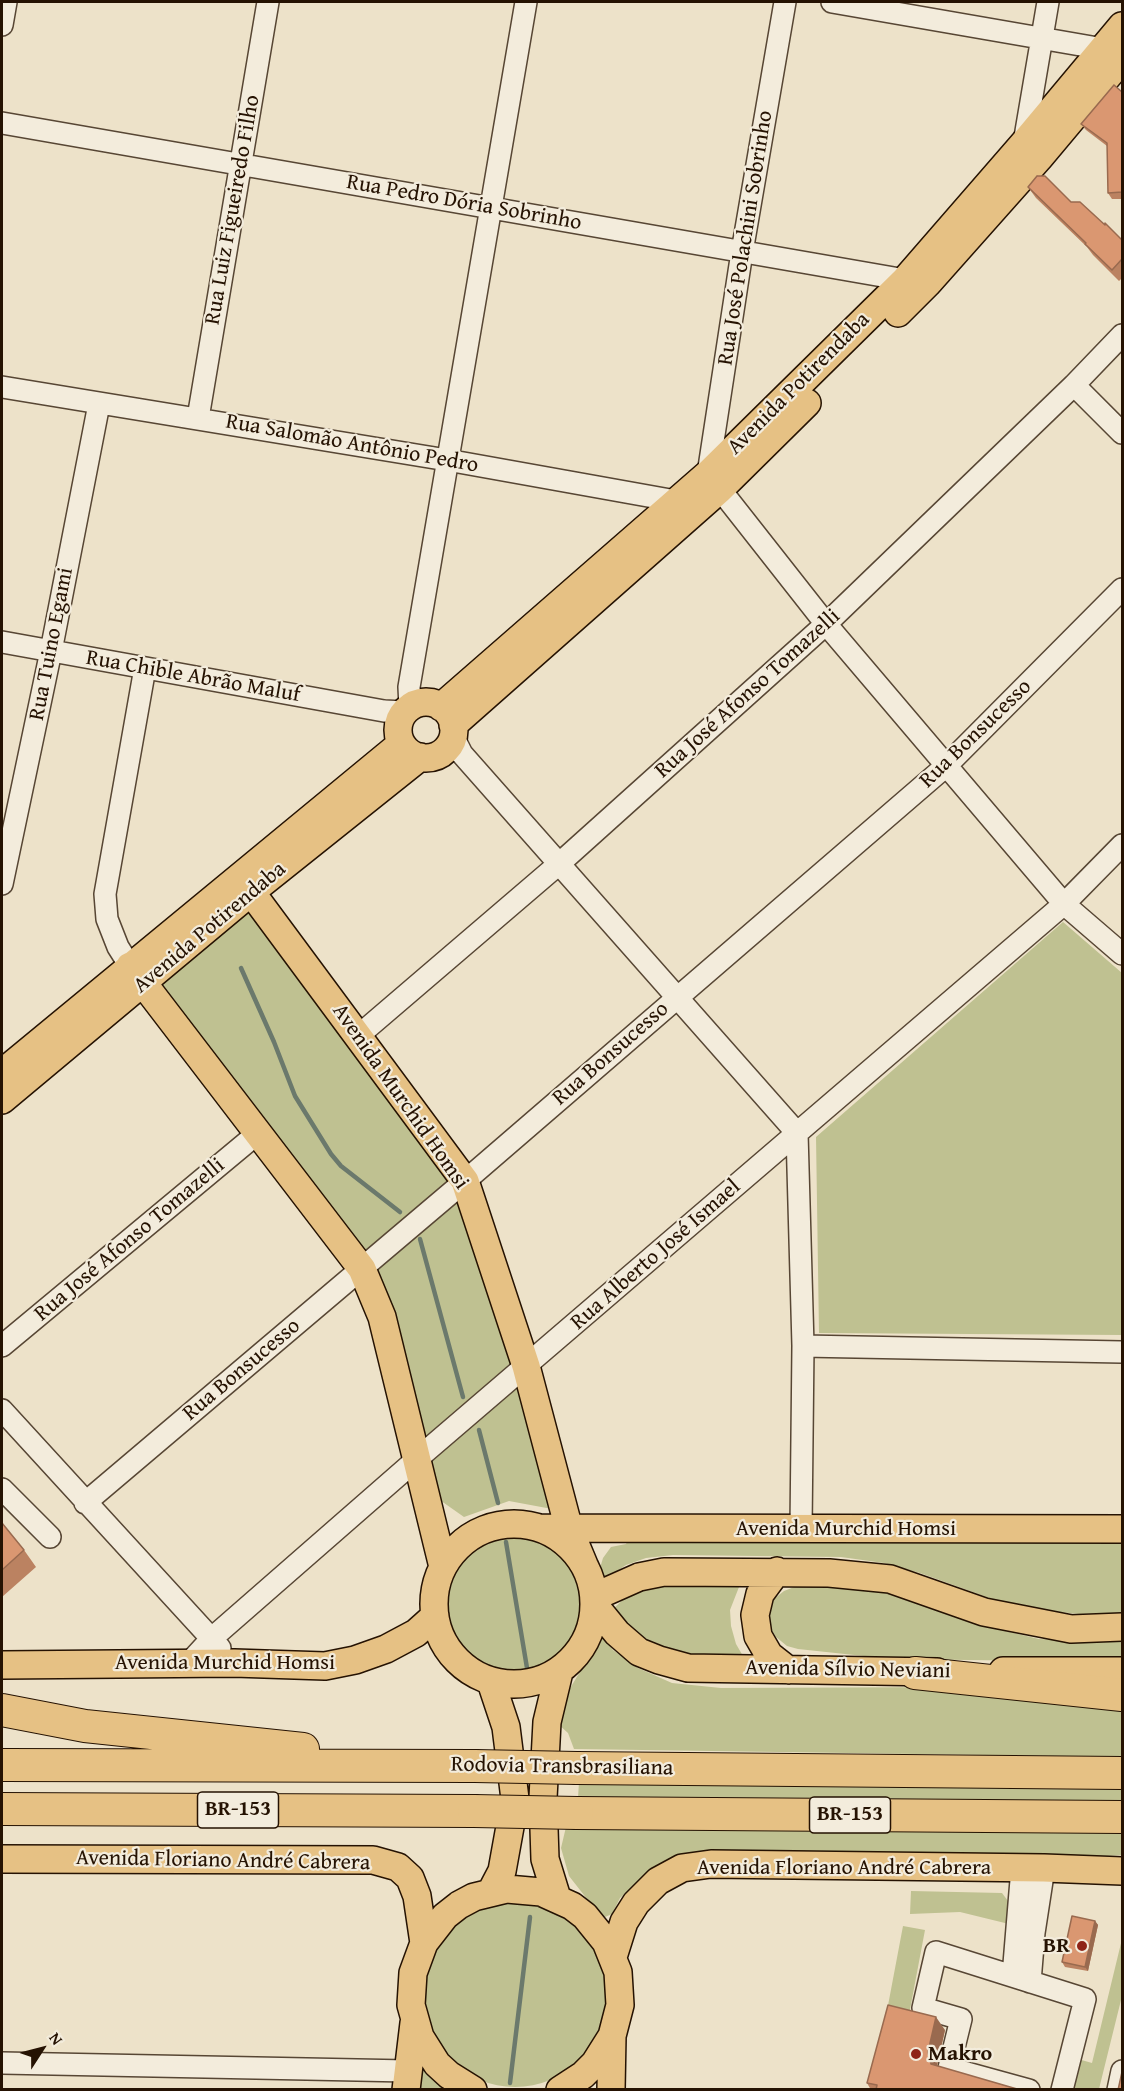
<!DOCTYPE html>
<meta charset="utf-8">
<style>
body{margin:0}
#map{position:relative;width:1124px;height:2091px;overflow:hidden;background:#ede2c9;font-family:"Gentium Book Plus",serif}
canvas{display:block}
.frame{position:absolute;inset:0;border:3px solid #251202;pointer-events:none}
.north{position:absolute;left:12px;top:2019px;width:60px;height:60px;-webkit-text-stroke:4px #f3ecdc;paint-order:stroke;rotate:54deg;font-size:16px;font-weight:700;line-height:24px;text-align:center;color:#251202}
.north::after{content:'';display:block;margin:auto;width:21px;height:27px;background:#251202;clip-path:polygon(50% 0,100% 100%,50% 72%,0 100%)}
</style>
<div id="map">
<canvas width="1124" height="2091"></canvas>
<div class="frame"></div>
<div class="north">N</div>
</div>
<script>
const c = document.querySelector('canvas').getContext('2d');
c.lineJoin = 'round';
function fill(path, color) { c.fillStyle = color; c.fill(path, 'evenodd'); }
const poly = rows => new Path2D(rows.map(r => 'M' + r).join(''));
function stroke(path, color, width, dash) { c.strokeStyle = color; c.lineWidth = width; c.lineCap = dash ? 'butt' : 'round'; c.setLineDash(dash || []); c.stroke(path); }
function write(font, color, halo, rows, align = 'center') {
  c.font = font + ' "Gentium Book Plus",serif'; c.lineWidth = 4.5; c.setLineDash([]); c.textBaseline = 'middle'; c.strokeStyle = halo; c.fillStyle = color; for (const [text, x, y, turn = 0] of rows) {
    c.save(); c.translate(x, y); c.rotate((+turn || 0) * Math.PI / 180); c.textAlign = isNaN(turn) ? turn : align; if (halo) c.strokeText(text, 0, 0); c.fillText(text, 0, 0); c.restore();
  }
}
fill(poly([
 [252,900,457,1179,363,1259,153,985],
 [1063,922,1122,973,1122,1335,819,1333,816,1137],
 [463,1191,520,1364,418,1451,369,1270],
 [524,1378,552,1509,509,1501,464,1517,427,1491,420,1466],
 '446 1605a68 68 0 1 1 136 0a68 68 0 1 1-136 0Z',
 [628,1540,1122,1543,1122,1613,1079,1614,1030,1609,992,1599,920,1573,884,1563,841,1557,673,1555,646,1558,626,1565,602,1581,600,1568,603,1558,611,1547,626,1544],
 [661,1582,739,1587,730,1610,731,1626,736,1644,743,1656,701,1657,659,1649,642,1638,625,1622,614,1608,627,1596],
 [802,1584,874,1587,997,1629,1039,1639,1122,1642,1122,1662,892,1659,798,1649,787,1646,776,1637,770,1627,769,1609,774,1599,784,1591],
 [599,1631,613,1650,638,1668,672,1683,721,1688,968,1687,1122,1702,1122,1757,574,1749,568,1733,558,1724,566,1695,590,1655],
 [579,1782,1122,1785,1122,1803,578,1798],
 [566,1827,1122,1831,1122,1855,1079,1858,681,1855,665,1861,649,1871,620,1898,612,1914,605,1917,591,1904,569,1876,561,1848],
 [911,1891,1002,1893,1008,1901,1009,1924,960,1912,910,1914],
 '423 1995a92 92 0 1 1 184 0a92 92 0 1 1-184 0Z',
 [903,1926,925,1930,908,2020,886,2016],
 [1122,1939,1122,1996,1099,2089,1071,2090,1078,2059,1092,2063],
 [415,2052,449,2089,413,2090]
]), '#bfc191');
stroke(poly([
 [241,968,274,1042,295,1096,331,1154,341,1166,400,1212],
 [420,1239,463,1397],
 [479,1430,498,1503],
 [506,1542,527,1668],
 [510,2083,530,1917]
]), '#6b796c', 4.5);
const minor = poly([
 [785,2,742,252,708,474,826,624,1064,904,1122,954],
 [832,2,1115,51],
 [2,25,6,2],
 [2,123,917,282],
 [1024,143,1048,2],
 [1074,385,1122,433],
 [2,387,447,460,687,503],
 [198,418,268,2],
 [2,642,384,711,404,712],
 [410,707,409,687,526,2],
 [453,736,462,754,797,1133,803,1346,801,1528],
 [2,884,51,651,99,404],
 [130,966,118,947,107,919,105,894,145,668],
 [358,1036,560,863,826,624,1074,385,1122,335],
 [2,1346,258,1133],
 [803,1346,1122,1352],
 [2,1410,220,1648],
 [2,1489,50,1537],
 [85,1503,465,1181,946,766,1122,589],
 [189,1663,211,1639,417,1459,1064,904,1122,845],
 [1013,1976,1022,1868],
 [1030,1982,1034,1933,1044,1868],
 [2,2063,408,2071],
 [1029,2090,949,2068,961,2019,923,2008,936,1952,1085,1999,1062,2090],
 [1118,2090,1122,2071]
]);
const major = poly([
 [898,313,927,284,1039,158,1122,59],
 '398 730a28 28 0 1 1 56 0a28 28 0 1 1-56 0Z',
 [441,707,708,474,905,280,1024,143,1122,26],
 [453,725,719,490,807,403],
 [251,892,465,1181,526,1366,569,1529,584,1565],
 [130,966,362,1269,382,1317,443,1567],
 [2,1073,401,744],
 [2,1100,251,892,420,757],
 '434 1604a80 80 0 1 1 160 0a80 80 0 1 1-160 0Z',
 [540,1528,1122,1529],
 [777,1571,760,1594,755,1615,758,1636,769,1655,788,1670],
 [594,1597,639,1577,664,1572,829,1573,890,1579,984,1612,1071,1629,1122,1627],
 [595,1606,617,1633,639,1652,659,1660,688,1668,937,1672],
 [2,1665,234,1663,325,1666,355,1660,386,1649,416,1633,435,1616],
 [1003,1671,1122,1671],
 [491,1682,506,1727,515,1799,502,1871,491,1892],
 [2,1859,373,1860,398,1867,410,1878,417,1896,424,1943],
 [557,1898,545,1859,543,1798,547,1722,559,1672],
 [613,1957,624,1922,636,1903,658,1881,682,1868,711,1864,1044,1868,1122,1871],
 [406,2090,414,2023],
 [473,2090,449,2075,437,2064,420,2037,411,2005,413,1973,424,1943,445,1916,459,1905,474,1897,507,1889,541,1892,572,1906,585,1916,606,1942,618,1972,620,2005,612,2036,595,2063,583,2075,560,2090],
 [611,2090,612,2036]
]);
const highway = poly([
 [915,1673,1122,1695],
 [2,1710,85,1726,303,1749],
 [2,1765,475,1766],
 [577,1768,1122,1773],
 [2,1809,474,1811],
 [577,1813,1122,1817]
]);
stroke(minor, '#574634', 24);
stroke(major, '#251202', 30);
stroke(highway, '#251202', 34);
stroke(minor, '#f3ecdc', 21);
stroke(major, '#e6c184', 27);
stroke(highway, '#e6c184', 32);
const highwayBridge = poly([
 [475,1766,577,1768],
 [474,1811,577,1813]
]);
stroke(highwayBridge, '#251202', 34, []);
stroke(highwayBridge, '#e6c184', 32);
fill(poly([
 [1122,92,1122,199,1112,199,1108,193,1107,146,1086,130,1081,124],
 [1028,187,1071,202,1105,225,1122,240,1122,278,1119,281,1093,255,1087,247,1036,198],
 [2,1523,24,1550,36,1567,2,1597],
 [1095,1921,1098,1925,1088,1971,1065,1967,1062,1962],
 [945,2030,937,2066,1017,2089,1025,2090,871,2090,867,2083]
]), '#bb8261');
fill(poly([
 [1095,1921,1098,1925,1088,1971,1085,1967],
 [936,2017,945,2030,937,2065,940,2077,931,2064,928,2052]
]), '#996a4f');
const building = poly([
 [1114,85,1122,92,1122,192,1108,193,1107,143,1081,124,1114,85],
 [1037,176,1045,176,1071,202,1080,202,1105,225,1105,223,1122,240,1122,259,1112,270,1085,244,1086,243,1028,187,1037,176],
 [2,1523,24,1550,2,1570,2,1523],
 [1072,1916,1095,1921,1085,1967,1062,1962,1072,1916],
 [888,2005,936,2017,928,2052,931,2064,1017,2089,1025,2090,876,2090,877,2085,867,2083,888,2005],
 [1122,2072,1122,2090,1118,2090,1122,2072]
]);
fill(building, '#da9771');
stroke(building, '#996a4f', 1.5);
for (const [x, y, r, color] of [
 [1082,1946,6,"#8f2418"],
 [916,2054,6,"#8f2418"]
]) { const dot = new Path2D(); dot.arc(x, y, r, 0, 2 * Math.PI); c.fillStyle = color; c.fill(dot); stroke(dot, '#f3ecdc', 2); }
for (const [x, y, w] of [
 [238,1810,81],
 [850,1815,81]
]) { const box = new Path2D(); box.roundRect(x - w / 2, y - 18, w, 36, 4.5); c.fillStyle = '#f3ecdc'; c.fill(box); stroke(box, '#251202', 1.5); }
write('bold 21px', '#251202', null, [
 ["BR-153",238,1810],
 ["BR-153",850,1815]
]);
write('22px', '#251202', '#f3ecdc', [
 ["Rua Pedro Dória Sobrinho",464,203,10],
 ["Rua Luiz Figueiredo Filho",233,210,-80],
 ["Rua José Polachini Sobrinho",746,238,-81],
 ["Avenida Potirendaba",799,384,-45],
 ["Rua Salomão Antônio Pedro",352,444,10],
 ["Rua Tuino Egami",52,644,-79],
 ["Rua Chible Abrão Maluf",193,677,10],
 ["Rua José Afonso Tomazelli",748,694,-42],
 ["Rua Bonsucesso",976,734,-44],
 ["Avenida Potirendaba",210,928,-40],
 ["Rua Bonsucesso",611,1054,-41],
 ["Avenida Murchid Homsi",400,1097,55],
 ["Rua José Afonso Tomazelli",130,1240,-40],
 ["Rua Alberto José Ismael",656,1255,-41],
 ["Rua Bonsucesso",242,1370,-40],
 ["Avenida Murchid Homsi",846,1529],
 ["Avenida Murchid Homsi",225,1663],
 ["Avenida Sílvio Neviani",848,1670,1],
 ["Rodovia Transbrasiliana",562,1767,1],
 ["Avenida Floriano André Cabrera",223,1861,1],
 ["Avenida Floriano André Cabrera",844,1868]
]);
write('bold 22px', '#251202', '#f3ecdc', [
 ["BR",1070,1946],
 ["Makro",928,2054,"left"]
], 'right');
</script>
